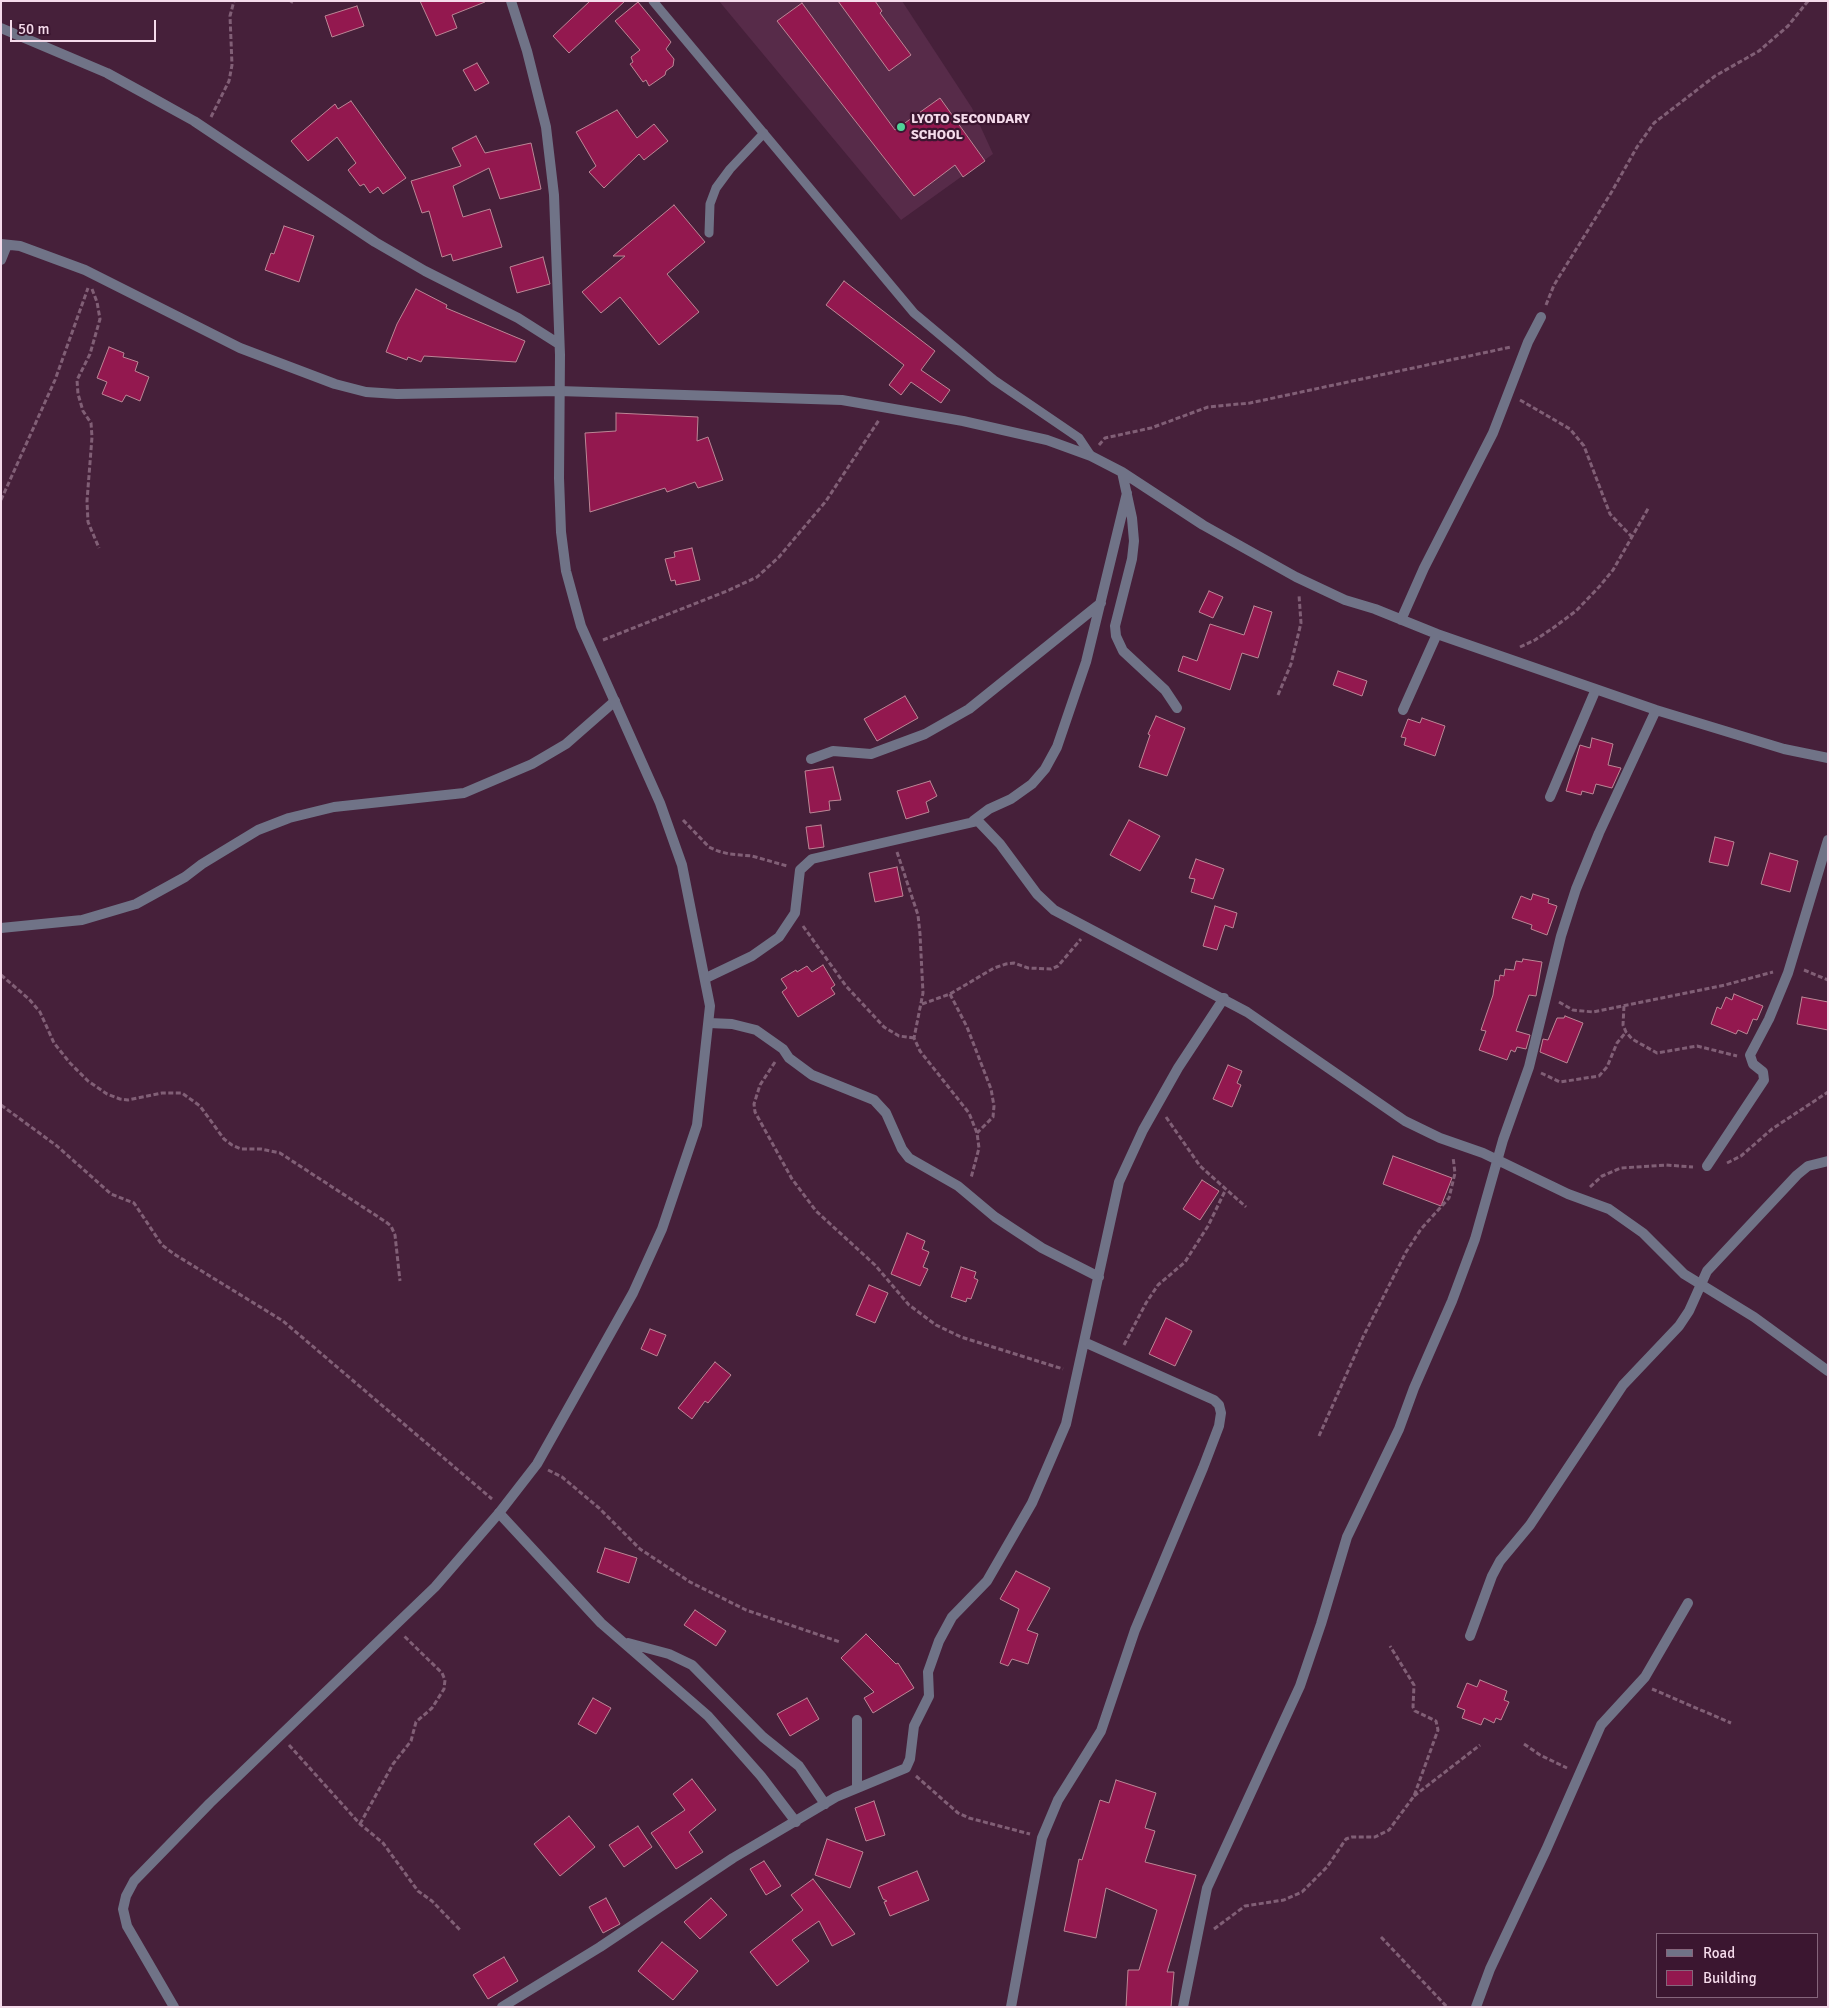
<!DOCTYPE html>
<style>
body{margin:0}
#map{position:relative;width:1829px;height:2008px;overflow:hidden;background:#46203a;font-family:Signika,sans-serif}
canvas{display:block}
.frame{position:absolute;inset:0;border:2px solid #f5dbeb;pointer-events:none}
.legend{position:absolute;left:1656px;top:1933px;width:162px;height:65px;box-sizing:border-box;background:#3b1630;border:1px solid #85657b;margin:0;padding:6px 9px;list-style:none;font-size:15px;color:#f5dbeb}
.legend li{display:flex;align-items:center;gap:10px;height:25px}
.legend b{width:25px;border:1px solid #85657b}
.scale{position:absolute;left:10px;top:20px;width:146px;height:22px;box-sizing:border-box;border:2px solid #f5dbeb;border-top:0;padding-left:6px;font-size:15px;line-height:18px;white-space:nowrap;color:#f5dbeb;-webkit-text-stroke:4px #3b1630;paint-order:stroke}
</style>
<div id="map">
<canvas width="1829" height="2008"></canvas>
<div class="frame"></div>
<ul class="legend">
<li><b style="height:6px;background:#707387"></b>Road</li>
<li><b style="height:14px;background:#93184f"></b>Building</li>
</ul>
<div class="scale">50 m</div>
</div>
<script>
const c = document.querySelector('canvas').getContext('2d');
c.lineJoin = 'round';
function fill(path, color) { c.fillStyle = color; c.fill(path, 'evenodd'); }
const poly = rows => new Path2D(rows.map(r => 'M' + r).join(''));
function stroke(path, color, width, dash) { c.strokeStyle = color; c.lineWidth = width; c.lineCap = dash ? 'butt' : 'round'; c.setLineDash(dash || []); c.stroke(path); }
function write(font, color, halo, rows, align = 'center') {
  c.font = font + ' Signika,sans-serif'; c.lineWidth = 4.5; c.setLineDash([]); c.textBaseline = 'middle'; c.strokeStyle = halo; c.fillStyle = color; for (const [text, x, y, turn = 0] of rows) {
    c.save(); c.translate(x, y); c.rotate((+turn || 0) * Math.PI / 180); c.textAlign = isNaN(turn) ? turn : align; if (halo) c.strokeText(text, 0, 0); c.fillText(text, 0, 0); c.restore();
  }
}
fill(poly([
 [719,1,902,1,972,108,993,154,901,220]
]), '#572b49');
const building = poly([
 [420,1,484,1,485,2,452,15,457,28,436,36,420,1],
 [590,1,625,1,569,53,553,36,590,1],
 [838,1,875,1,882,11,880,13,911,55,889,71,838,1],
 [638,2,671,42,666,49,674,59,673,66,666,71,665,75,649,86,646,80,643,82,630,64,633,62,631,57,640,50,615,21,638,2],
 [802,3,895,130,940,98,985,161,963,177,955,165,914,196,777,21,802,3],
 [357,6,364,26,332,37,325,16,357,6],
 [477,63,489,83,475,91,463,70,477,63],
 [351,101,406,178,383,194,378,187,370,193,364,184,360,186,348,170,356,163,337,137,308,161,291,141,335,104,338,109,351,101],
 [617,110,637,138,654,124,668,141,644,160,639,154,604,188,589,172,596,166,576,132,617,110],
 [476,136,485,153,531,143,541,189,500,199,489,168,453,186,463,217,490,209,502,247,453,261,451,254,442,257,429,211,422,213,411,181,461,166,452,148,476,136],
 [674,205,705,242,667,274,699,312,659,345,620,297,601,313,582,292,625,256,613,256,674,205],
 [284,226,314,236,299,282,265,270,271,253,274,254,284,226],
 [543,257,550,284,517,293,510,267,543,257],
 [844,281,935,351,921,370,950,390,941,403,911,382,901,395,889,385,904,365,826,305,844,281],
 [416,289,447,305,446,308,525,341,516,362,424,356,421,362,408,357,407,360,386,352,397,324,416,289],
 [109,347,124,353,123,357,138,362,135,371,149,377,140,401,126,395,122,402,102,394,107,382,97,378,109,347],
 [616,413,698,417,697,441,708,437,723,480,698,488,695,482,667,492,665,488,590,512,585,433,616,431,616,413],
 [692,548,700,580,676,585,675,580,671,581,665,559,675,557,674,552,692,548],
 [1209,591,1223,597,1213,618,1199,612,1209,591],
 [1254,606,1272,612,1258,658,1242,653,1230,690,1178,671,1183,656,1197,661,1210,624,1244,635,1254,606],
 [1338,671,1367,681,1362,696,1333,685,1338,671],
 [905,696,918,718,877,741,864,719,905,696],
 [1156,716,1185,728,1167,776,1139,767,1150,735,1148,734,1156,716],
 [1422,718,1445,726,1435,756,1404,745,1406,738,1401,737,1408,719,1420,723,1422,718],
 [1592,738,1613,744,1608,765,1621,768,1612,788,1596,784,1593,794,1582,791,1581,795,1566,791,1580,745,1590,748,1592,738],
 [833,767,841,800,829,801,830,810,810,813,805,771,833,767],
 [930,781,937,796,926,802,929,812,906,819,897,791,930,781],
 [1129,820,1160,836,1140,871,1110,855,1129,820],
 [821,825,824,847,809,849,806,827,821,825],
 [1715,837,1734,842,1728,866,1709,862,1715,837],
 [1770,853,1798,861,1790,892,1761,884,1770,853],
 [1196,859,1224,869,1213,899,1191,892,1195,879,1189,878,1196,859],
 [897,867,903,896,875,902,869,873,897,867],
 [1533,894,1549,899,1548,903,1557,906,1547,935,1531,929,1532,925,1512,918,1521,896,1531,900,1533,894],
 [1215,906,1237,913,1233,928,1225,925,1217,950,1203,946,1215,906],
 [1523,959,1542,962,1536,996,1529,995,1516,1031,1530,1035,1526,1049,1517,1047,1515,1052,1511,1050,1507,1060,1479,1050,1486,1031,1481,1030,1493,995,1495,980,1499,981,1500,975,1504,976,1505,969,1514,970,1516,961,1522,962,1523,959],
 [823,965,835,985,831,988,835,994,798,1017,782,992,787,988,781,979,796,970,797,972,807,966,812,972,823,965],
 [1734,994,1763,1006,1757,1020,1753,1019,1747,1034,1738,1030,1736,1034,1711,1024,1717,1007,1721,1009,1726,997,1732,1000,1734,994],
 [1802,997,1828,1002,1828,1030,1797,1024,1802,997],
 [1565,1016,1583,1023,1567,1063,1540,1052,1543,1039,1548,1040,1557,1018,1564,1018,1565,1016],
 [1228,1065,1242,1071,1237,1083,1241,1085,1232,1107,1213,1099,1228,1065],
 [1393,1156,1452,1178,1441,1206,1383,1184,1393,1156],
 [1202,1180,1219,1191,1200,1220,1183,1209,1202,1180],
 [907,1233,925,1241,922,1249,929,1252,923,1267,928,1269,920,1286,891,1274,907,1233],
 [961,1267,976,1272,974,1278,978,1280,971,1299,967,1298,966,1302,951,1297,961,1267],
 [869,1285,888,1293,875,1323,856,1315,869,1285],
 [1166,1318,1192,1331,1175,1366,1149,1354,1166,1318],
 [650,1329,666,1335,657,1356,641,1349,650,1329],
 [715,1362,731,1375,708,1403,705,1401,692,1419,678,1408,715,1362],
 [605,1548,637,1558,629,1583,597,1572,605,1548],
 [1016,1571,1050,1588,1027,1630,1038,1634,1028,1664,1012,1659,1008,1666,1000,1663,1019,1609,1000,1599,1016,1571],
 [695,1610,726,1631,716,1646,684,1625,695,1610],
 [866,1634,896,1664,898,1663,914,1688,873,1713,864,1698,874,1692,841,1658,866,1634],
 [1480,1680,1507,1691,1504,1700,1509,1702,1501,1720,1496,1718,1494,1723,1484,1718,1481,1725,1462,1718,1465,1710,1457,1707,1467,1683,1477,1687,1480,1680],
 [593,1698,611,1708,596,1734,578,1724,593,1698],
 [807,1698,819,1719,790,1736,777,1714,807,1698],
 [692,1779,716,1810,689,1832,703,1852,676,1869,651,1833,685,1810,673,1794,692,1779],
 [1116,1780,1156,1793,1145,1828,1155,1831,1145,1862,1196,1875,1167,1972,1174,1972,1171,2007,1126,2007,1128,1970,1139,1970,1157,1910,1106,1888,1096,1938,1064,1931,1079,1859,1082,1860,1100,1800,1109,1803,1116,1780],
 [874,1801,885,1835,866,1841,855,1808,874,1801],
 [569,1816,595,1847,560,1876,534,1844,569,1816],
 [638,1826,652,1847,624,1867,609,1845,638,1826],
 [827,1839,863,1852,850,1888,815,1875,827,1839],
 [764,1861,781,1886,766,1895,750,1869,764,1861],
 [917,1871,929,1900,890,1916,884,1902,887,1901,883,1899,878,1887,917,1871],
 [813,1879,855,1934,832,1946,819,1921,792,1940,809,1961,777,1986,750,1952,803,1910,791,1895,813,1879],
 [606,1898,620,1924,603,1933,589,1907,606,1898],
 [711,1898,727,1915,700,1939,684,1922,711,1898],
 [662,1942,698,1971,673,2000,638,1971,662,1942],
 [504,1957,518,1981,488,1999,473,1975,504,1957]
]);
fill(building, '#93184f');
stroke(building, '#bc8696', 1);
stroke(poly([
 [291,3,292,1],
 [211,117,229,81,232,65,230,16,234,1],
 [92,289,97,302,100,319,90,354,77,380,78,394,83,411,91,423,92,437,87,501,88,522,99,548],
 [1546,305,1554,285,1611,193,1637,147,1654,123,1715,76,1759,51,1788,26,1808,1],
 [1520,400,1570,429,1584,446,1610,514,1632,537],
 [1099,445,1105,438,1151,428,1208,407,1250,403,1511,347],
 [1,500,55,380,88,288],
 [603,640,727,591,757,577,779,557,826,501,879,420],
 [1520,647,1535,640,1553,628,1576,611,1599,587,1613,570,1649,507],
 [1278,695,1291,664,1301,623,1299,595],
 [683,820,709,847,718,851,729,854,752,856,787,866],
 [897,852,918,915,920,934,923,993,914,1038,920,1051,969,1113,977,1133,979,1148,971,1178],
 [803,926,846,986,884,1027,899,1036,914,1038],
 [1804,970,1828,980],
 [1,975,29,999,40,1012,54,1043,70,1063,88,1081,107,1094,120,1099,128,1100,162,1093,182,1093,200,1106,224,1139,232,1145,241,1149,261,1149,280,1153,386,1222,391,1226,395,1235,400,1281],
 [950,994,967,1027,991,1089,994,1106,993,1117,977,1133],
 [1559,1002,1573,1010,1593,1012,1725,985,1773,972],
 [922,1004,950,994,994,968,1006,964,1014,963,1028,968,1051,969,1058,966,1081,939],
 [1624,1006,1623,1025,1626,1032,1632,1039,1657,1053,1697,1046,1737,1056],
 [775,1062,760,1085,754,1104,755,1112,792,1179,816,1211,875,1265,909,1305,936,1325,961,1337,1063,1369],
 [1541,1073,1560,1082,1599,1076,1607,1067,1617,1043,1626,1032],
 [1,1105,57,1146,111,1194,134,1203,162,1245,174,1254,283,1321,492,1499],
 [1166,1117,1200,1166,1246,1207],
 [1727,1163,1741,1156,1772,1129,1828,1092],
 [1590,1187,1602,1176,1621,1168,1666,1165,1693,1167],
 [1124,1345,1146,1303,1158,1285,1185,1262,1208,1226,1225,1191],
 [1319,1436,1363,1337,1406,1252,1421,1229,1449,1198,1455,1173,1453,1157],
 [548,1470,562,1477,599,1508,640,1549,690,1582,746,1610,840,1642],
 [1652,1689,1731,1723],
 [1524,1744,1540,1755,1567,1768],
 [289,1745,360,1824,383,1843,418,1891,432,1901,461,1931],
 [916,1776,958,1813,969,1818,1030,1834],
 [1414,1796,1480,1745],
 [360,1824,393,1764,411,1741,416,1722,432,1708,444,1689,445,1680,442,1673,403,1635],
 [1214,1929,1245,1906,1284,1900,1302,1892,1327,1867,1346,1839,1352,1837,1375,1837,1389,1830,1414,1796,1438,1730,1436,1721,1415,1711,1413,1707,1414,1685,1390,1646],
 [1381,1937,1447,2007]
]), '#815f76', 3, [5, 2.5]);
stroke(poly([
 [653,1,914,313,994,380,1079,438,1091,456],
 [709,233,710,204,716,188,730,169,764,133]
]), '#707387', 9);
stroke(poly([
 [1,244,20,246,85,270,240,348,335,384,366,392,397,394,559,391,842,400,963,421,1047,440,1091,456,1122,472,1203,525,1296,577,1345,600,1375,609,1437,634,1656,710,1784,749,1828,758],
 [1,260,7,245],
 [1122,472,1132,518,1134,541,1132,559,1115,626,1116,636,1123,651,1165,690,1177,708],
 [1401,620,1424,568,1493,433,1528,342,1541,317],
 [1403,710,1437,634],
 [811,759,833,751,871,754,925,734,969,709,1101,603],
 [1550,797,1596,689],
 [973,821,989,809,1011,799,1032,784,1045,769,1057,747,1086,662,1127,493],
 [1,928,82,920,136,904,185,877,202,864,258,830,289,818,334,807,464,793,532,764,566,744,615,701],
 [706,978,752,956,779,937,795,913,800,870,812,859,978,821,1000,844,1037,894,1054,910,1247,1012,1405,1121,1440,1138,1483,1153,1568,1194,1609,1209,1643,1233,1684,1274,1754,1317,1828,1371],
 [709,1023,732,1024,756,1030,783,1049,789,1058,812,1075,874,1100,886,1113,902,1149,909,1158,958,1186,995,1217,1042,1248,1099,1277],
 [1707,1166,1764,1080,1763,1072,1753,1064,1750,1055,1769,1019,1788,973,1828,840],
 [499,1513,601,1623,708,1716,761,1776,796,1822],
 [1470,1636,1492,1576,1500,1561,1530,1525,1623,1385,1679,1326,1689,1311,1707,1271,1797,1175,1808,1166,1828,1161],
 [628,1643,669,1654,692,1665,763,1737,799,1766,825,1804],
 [857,1788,857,1720],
 [502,2007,600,1947,733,1858,836,1797,906,1768,910,1759,914,1726,929,1696,928,1672,939,1641,952,1617,987,1581,1032,1503,1066,1424,1119,1182,1143,1130,1178,1068,1224,998],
 [1011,2007,1042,1838,1058,1800,1101,1731,1135,1630,1203,1468,1219,1426,1221,1413,1219,1405,1214,1400,1084,1342],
 [1183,2007,1207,1888,1300,1686,1321,1624,1347,1537,1399,1429,1414,1388,1452,1301,1475,1239,1503,1140,1529,1067,1561,936,1576,889,1599,833,1656,710],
 [1476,2007,1490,1969,1546,1850,1601,1725,1645,1677,1688,1603]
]), '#707387', 10);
stroke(poly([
 [1,28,107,73,149,96,194,121,375,242,425,271,518,318,559,344],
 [174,2007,127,1926,123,1909,126,1896,134,1881,210,1803,435,1587,499,1513,537,1464,633,1293,662,1229,697,1125,710,1006,682,865,660,803,581,626,566,571,561,532,559,478,560,355,554,195,546,127,527,51,511,1]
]), '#707387', 10);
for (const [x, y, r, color] of [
 [901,127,5,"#50d398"]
]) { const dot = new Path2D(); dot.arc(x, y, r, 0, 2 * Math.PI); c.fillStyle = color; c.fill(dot); stroke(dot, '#3b1630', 2); }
write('bold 14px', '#f5dbeb', '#3b1630', [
 ["LYOTO SECONDARY",911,119],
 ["SCHOOL",911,135]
], 'left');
</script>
